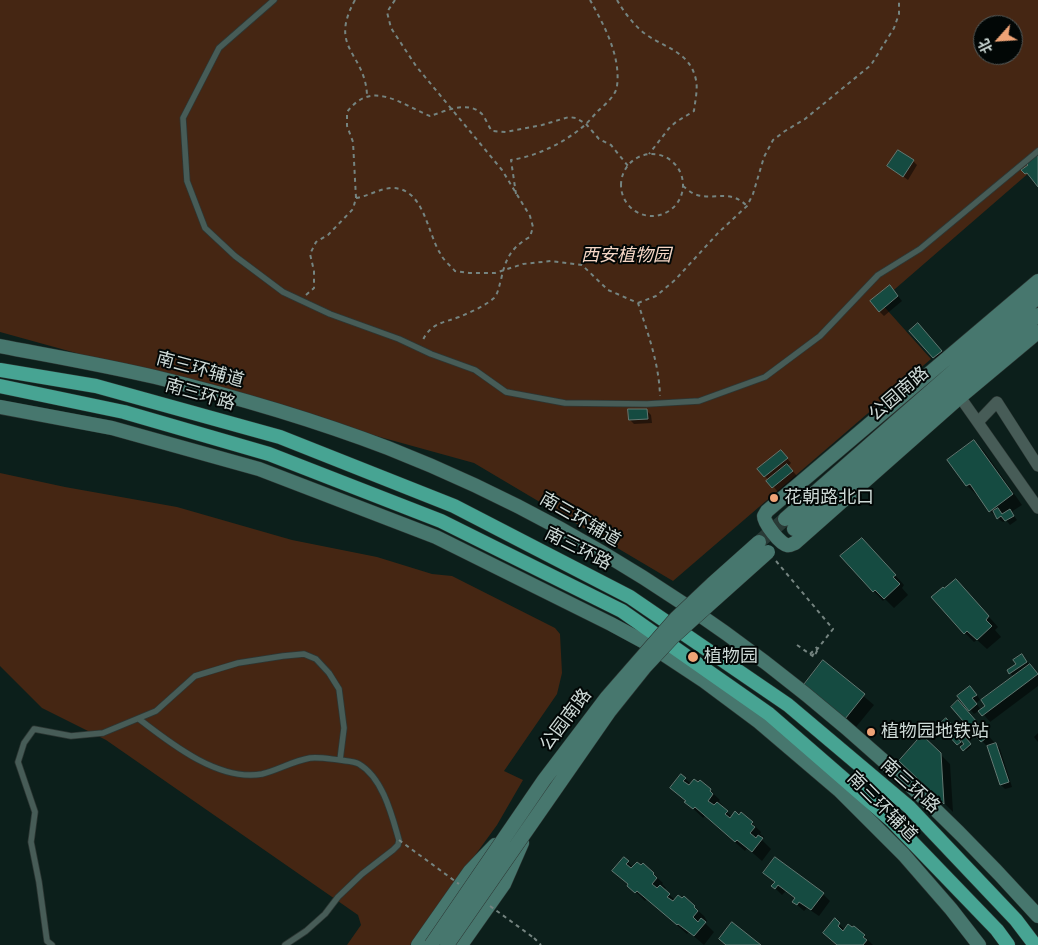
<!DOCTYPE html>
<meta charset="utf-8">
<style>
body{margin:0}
#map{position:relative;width:1038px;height:945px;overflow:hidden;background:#0c1f1b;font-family:Merriweather,"Noto Sans SC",serif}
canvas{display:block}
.north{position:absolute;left:973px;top:15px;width:50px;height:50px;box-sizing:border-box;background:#020706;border:1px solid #545b5a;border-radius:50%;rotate:244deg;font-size:14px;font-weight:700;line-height:20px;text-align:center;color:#cedad7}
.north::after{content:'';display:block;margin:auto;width:18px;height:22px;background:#efa376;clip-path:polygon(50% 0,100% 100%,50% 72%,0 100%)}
</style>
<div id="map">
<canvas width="1038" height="945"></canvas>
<div class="north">北</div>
</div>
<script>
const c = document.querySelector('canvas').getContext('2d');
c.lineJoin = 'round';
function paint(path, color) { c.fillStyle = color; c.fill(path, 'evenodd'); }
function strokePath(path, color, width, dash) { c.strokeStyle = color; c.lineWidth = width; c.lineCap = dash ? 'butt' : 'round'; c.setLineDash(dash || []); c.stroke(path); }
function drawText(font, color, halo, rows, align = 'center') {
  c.font = font + ' Merriweather,"Noto Sans SC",serif'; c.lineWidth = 4; c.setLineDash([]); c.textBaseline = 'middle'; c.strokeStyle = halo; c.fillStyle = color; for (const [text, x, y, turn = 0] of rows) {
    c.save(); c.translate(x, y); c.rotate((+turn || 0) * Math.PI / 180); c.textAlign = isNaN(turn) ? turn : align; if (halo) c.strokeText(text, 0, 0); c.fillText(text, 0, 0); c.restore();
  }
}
const green = new Path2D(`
 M0 0H1038V165L880 302 931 359 673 581 474 463 0 332ZM983 25H1013V55H983Z
 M0 473 65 487 177 507 292 540 377 557 432 574 452 576 555 628 560 634 562 673 557 694 504 771 523 780 497 825 410 945H347L361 925 358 915 106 740 42 708 0 666Z`);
const shadow = new Path2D(`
 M913 161 917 165 908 180 889 166Z
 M894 291 902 301 884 316 879 311Z
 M922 329 946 356 939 362 911 331Z
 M647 411 651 415 652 423 634 424 630 420Z
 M974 442 984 451 1022 505 1011 512 1017 520 1010 525 1006 520 1003 522 1000 520 990 511 978 494 977 495 967 486 949 460Z
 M785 456 791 463 788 466 797 476 778 492 765 476Z
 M871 549 904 585 902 588 908 595 894 608 885 599 883 601 842 556Z
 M965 590 998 627 995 630 1001 637 987 649 977 640 974 642 965 633Z
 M1022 656 1038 674V686L990 722 980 710 974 714 959 696 975 692 980 700 976 703 981 710 1014 677 1010 673Z
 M823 662 874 705 856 727 814 695Z
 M965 709 1000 749 1012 787 1005 789 1001 785 989 748 982 741Z
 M941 725H951L971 747 966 751ZM961 738 967 747 966 748 958 740Z
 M1038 733V742L1034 737Z
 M940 754 950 764 953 812 901 760Z
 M685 779 691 784 698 783 700 781 720 800 719 801 722 805 721 807 732 817 752 823 761 832 760 834 764 837 762 840 771 849 762 861 747 848 745 851 705 816 703 818 672 788Z
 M624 859 634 868 641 867 643 865 663 883 662 884 666 888 664 890 675 900H683L684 898 704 916 707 921 705 923 714 932 704 945 689 932 687 934 647 899 645 901 629 885Z
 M765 873 823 894 830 901 819 916 807 908 804 911 794 902 796 899 786 891 782 895 773 886 775 883Z
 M835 920 845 930 864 936 873 945H837L824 933Z`);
const building = new Path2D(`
 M898 150 914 160 903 177 887 166Z
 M1038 153V187L1027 173 1025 174 1021 170 1028 165 1026 163Z
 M890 285 898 296 879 312 870 301Z
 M918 323 942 351 933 358 909 331Z
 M628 409H647L648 419 629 420Z
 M974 440 1013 494 989 512 970 484 966 486 947 460Z
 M781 450 788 458 764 477 757 469Z
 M787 464 793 471 772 488 766 481Z
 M998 508 1002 514 1010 509 1014 516 1005 521 1001 516 997 519 993 511Z
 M862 538 896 575 893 577 900 584 884 599 875 590 873 592 840 556Z
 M956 579 989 616 986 620 992 626 977 640 967 631 964 634 931 597 943 587 944 588Z
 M1022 654 1027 662 1009 674 1007 670 1016 664 1013 660Z
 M823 660 865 694 845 719 803 686Z
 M1030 664 1038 674 982 716 978 711 985 706 981 700Z
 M970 686 977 695 972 698 977 704 969 711 957 696Z
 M958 700 989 736 981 742 951 707Z
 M946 718 958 732 955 735 961 742 957 745 939 725Z
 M961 732 971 744 963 751 960 747 964 744 957 735Z
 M922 735 941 753 944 804 899 761Z
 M996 743 1009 782 1000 785 987 746Z
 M681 774 686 778 683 781 689 785 694 779 698 782 700 780 711 789 710 791 713 794 708 801 714 805 717 802 728 811 725 814 730 818 735 811 739 815 741 812 753 822 751 824 755 827 750 833 756 838 758 835 763 838 752 852 737 840 735 842 695 807 693 809 684 802 686 801 670 788Z
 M624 857 629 861 626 864 631 868 637 862 641 865 643 863 654 873 653 874 657 878 652 884 657 888 660 885 670 894 667 897 673 901 678 895 682 898 684 896 695 906 694 907 698 911 693 917 698 922 701 918 706 922 694 936 678 924 677 925 637 891 635 893 627 886 628 884 612 871Z
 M775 857 824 893 811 910 799 902 797 905 792 902 795 898 778 885 775 889 771 886 775 882 763 873Z
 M835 918 840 923 838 926 843 931 848 924 852 927 854 926 865 935 863 937 867 940 863 945H837L823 933Z
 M732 922 761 945H726L719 939Z`);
const secondaryTunnel = new Path2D(`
 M759 542 785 519`);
const path = new Path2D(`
 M355 0C328 49 365 52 367 95
 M395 0 387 12 391 28 416 66 502 170 530 216 533 227 530 237C511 247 505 260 501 280 499 286 498 294 494 298 485 306 471 312 459 317 443 323 430 323 422 342
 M617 0C624 12 633 24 644 33 664 48 690 51 696 80 698 89 695 102 694 111L676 122 670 127 649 154
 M621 185a31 31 0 1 1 62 0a31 31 0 1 1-62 0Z
 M683 186C687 189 692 194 697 195 716 200 730 189 747 206
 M516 194 511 160C536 156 560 145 580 129 587 124 593 116 599 110 606 104 616 95 617 86 621 56 604 25 590 0
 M356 198C369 196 380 188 393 188 424 189 427 232 440 253 443 260 450 265 455 271L469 273H495L523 264 551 261 582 265 608 290 638 303C648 334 659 363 660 396
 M306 295 314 288V271L310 254 316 242 328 235 353 209 356 198 353 142 347 126V112C372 79 400 104 430 116 446 111 468 100 482 114 486 119 488 126 492 131L506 132 542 125 569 117 576 118 586 124 599 139 611 145 628 166
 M638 303 656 296 675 280 719 232 747 206 753 194 764 157 773 140 785 131 805 119 871 65 894 28 899 14V0
 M776 561 833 629 812 656
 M797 645 814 657 818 649
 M810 654 817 647
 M534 938 541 945`);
const service = new Path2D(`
 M274 0 219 48 183 118 187 181 205 228 235 256 283 292 330 314 399 339 431 354 475 370 506 392 565 403 647 404 699 401 765 377 820 336 878 275 920 249 1038 151
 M139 719C170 743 219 782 262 774 278 770 293 761 310 758 320 757 330 759 340 760
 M52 945 47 941 39 882 31 842 35 812 18 762 24 743 34 729 71 736 103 733 156 711 195 676 238 663 283 656 304 654 316 659 329 673 339 689 344 728 340 760C346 761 354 761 359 764 383 778 392 816 399 840L398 845 393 850 362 874 338 897 325 914 306 931 285 945`);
const minor = new Path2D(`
 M960 397 1038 508
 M978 422 997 402 1038 466`);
const secondary = new Path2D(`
 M1038 281 767 511 764 516C764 523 780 544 787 545 790 546 792 544 795 543L960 397 1038 332
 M0 346C52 356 104 365 155 377 233 396 312 419 388 448 641 547 857 715 1038 916
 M0 407 112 428 259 469 436 537 611 624 648 644 704 681 759 722 840 791 904 855 951 909 979 945
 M785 519 1038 297
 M794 529 1038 315
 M418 945 470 871 495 845
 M461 945 504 884 522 843`);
const trunk = new Path2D(`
 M0 370 96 386 280 437 454 506 630 597 788 705 909 807 1016 920 1035 945
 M0 386 124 412 269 454 441 521 622 611 769 714 891 820 997 930 1008 945`);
const pathBridge = new Path2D(`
 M399 840 459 884
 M490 906 534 938`);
const secondaryBridge = new Path2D(`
 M431 945 544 780 607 697 676 618 712 584 759 542
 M447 945 609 712 645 667 673 637 768 552`);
const markers = [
 [774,498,5,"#efa376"],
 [693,657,6,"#efa376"],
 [871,732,5,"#efa376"]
];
const parkNames = [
 ["西安植物园",626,256]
];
const streetNames = [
 ["南三环辅道",200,370,15],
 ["公园南路",899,394,-41],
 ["南三环路",200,395,16],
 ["南三环辅道",580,520,30],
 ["南三环路",578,549,27],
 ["公园南路",566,720,-53],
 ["南三环路",910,786,42],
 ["南三环辅道",882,807,45]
];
const poiNames = [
 ["花朝路北口",784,498],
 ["植物园",704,657],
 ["植物园地铁站",881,732]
];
paint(green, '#452613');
paint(shadow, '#0007');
paint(building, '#154b41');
strokePath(building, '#627872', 1);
strokePath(secondaryTunnel, '#293b37', 14, [14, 7]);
strokePath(service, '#2d3734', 7);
strokePath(minor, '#2d3734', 12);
strokePath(secondary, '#2d3734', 15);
strokePath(trunk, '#2d3734', 15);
strokePath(path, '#758480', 2, [4, 4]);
strokePath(service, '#475c57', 5.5);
strokePath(minor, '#475c57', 11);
strokePath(secondary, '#47776e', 14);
strokePath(trunk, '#47a493', 14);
strokePath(secondaryBridge, '#2d3734', 15, []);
strokePath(pathBridge, '#758480', 2, [4, 4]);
strokePath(secondaryBridge, '#47776e', 14);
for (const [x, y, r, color] of markers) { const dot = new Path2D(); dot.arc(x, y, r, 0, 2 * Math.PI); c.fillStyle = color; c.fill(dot); strokePath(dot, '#020706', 2); }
drawText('italic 18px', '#f5d6c5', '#020706', parkNames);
drawText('18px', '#cedad7', '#020706', streetNames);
drawText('18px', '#cedad7', '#020706', poiNames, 'left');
</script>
